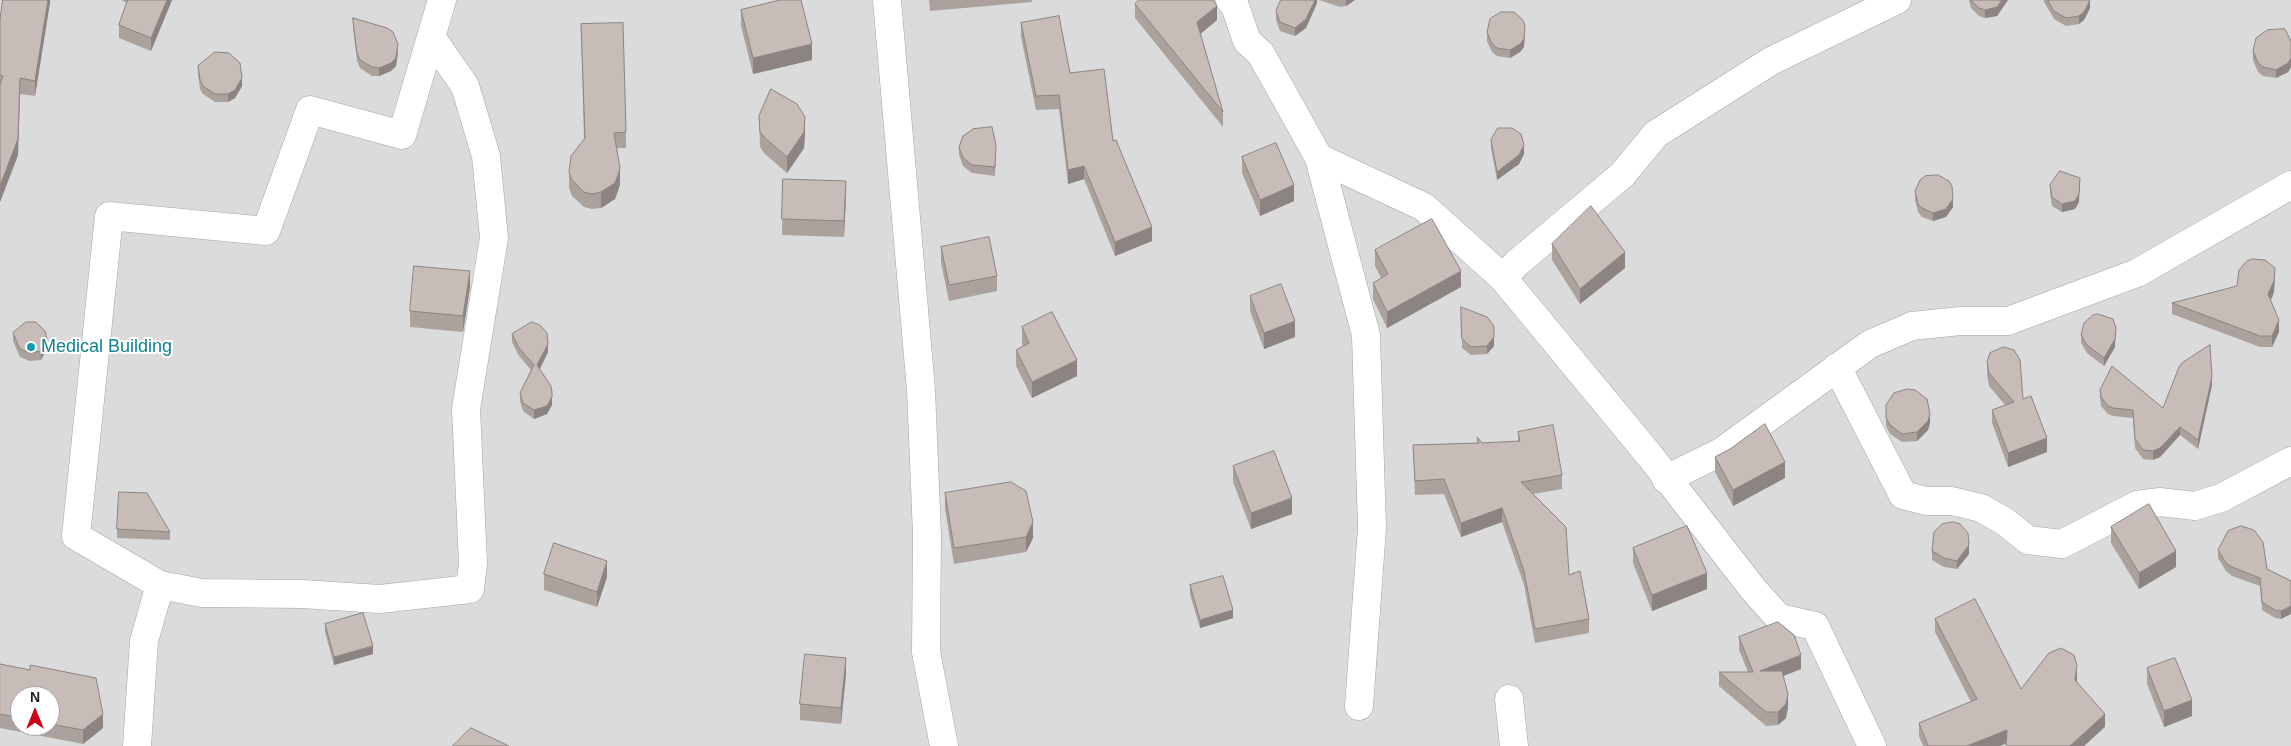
<!DOCTYPE html>
<style>
body{margin:0}
#map{position:relative;width:2291px;height:746px;overflow:hidden;background:#efeae3;font-family:Arial,sans-serif}
canvas{display:block}
.north{position:absolute;left:10px;top:686px;width:50px;height:50px;box-sizing:border-box;background:#fff;border:1px solid #a5a5a5;border-radius:50%;rotate:0deg;font-size:14px;font-weight:700;line-height:20px;text-align:center;color:#1e1e1e}
.north::after{content:'';display:block;margin:auto;width:18px;height:22px;background:#cc0017;clip-path:polygon(50% 0,100% 100%,50% 72%,0 100%)}
</style>
<div id="map">
<canvas width="2291" height="746"></canvas>
<div class="north">N</div>
</div>
<script>
const c = document.querySelector('canvas').getContext('2d');
c.lineJoin = 'round';
function paint(path, color) { c.fillStyle = color; c.fill(path, 'evenodd'); }
function strokePath(path, color, width, dash) { c.strokeStyle = color; c.lineWidth = width; c.lineCap = dash ? 'butt' : 'round'; c.setLineDash(dash || []); c.stroke(path); }
function drawText(font, color, halo, rows, align = 'center') {
  c.font = font + ' Arial,sans-serif'; c.lineWidth = 4; c.setLineDash([]); c.textBaseline = 'middle'; c.strokeStyle = halo; c.fillStyle = color; for (const [text, x, y, turn = 0] of rows) {
    c.save(); c.translate(x, y); c.rotate((+turn || 0) * Math.PI / 180); c.textAlign = isNaN(turn) ? turn : align; if (halo) c.strokeText(text, 0, 0); c.fillText(text, 0, 0); c.restore();
  }
}
const residential = new Path2D(`
 M0 0H2291V746H0ZM20 696H50V726H20Z`);
const street = new Path2D(`
 M887 0 921 390 927 535 926 652 944 746
 M1230 0 1235 6 1247 41 1261 54 1319 158 1424 207 1503 278 1650 456 1753 589 1779 618 1815 626 1872 746
 M1319 158 1366 335 1372 528 1359 706
 M1503 278 1517 263 1622 175 1656 134 1771 61 1897 0
 M1837 367 1903 495 1926 501H1952L1981 508 2004 521 2028 540 2062 544 2137 505 2160 502 2195 506 2221 498 2291 461
 M1666 479 1721 452 1870 344 1912 326 1960 321H2008L2137 273 2291 185
 M160 585 202 593 302 594 380 599 470 589 473 563 466 409 494 238 486 156 465 86 431 37
 M1509 699 1514 746
 M137 746 144 641 160 585 76 536 109 216 266 231 310 110 402 135 442 0`);
const wall = new Path2D(`
 M50 0 35 96 20 94 18 155 0 202V20Z
 M121 0H172L151 51 119 38V25L127 3Z
 M929 0H1032V2L930 11Z
 M1317 0V3L1306 28 1295 36 1280 31 1276 20V11Z
 M1319 0H1355L1346 6 1340 7Z
 M1969 0H2008L1997 16 1985 18 1979 16 1971 8Z
 M2044 0H2090V8L2084 20 2079 24 2066 26 2054 19 2044 2Z
 M1135 4 1217 20 1200 34 1223 112V127L1135 18Z
 M741 10 812 60 753 74 741 26Z
 M353 18 398 52 396 66 391 71 379 76H372L360 68 357 61 353 27Z
 M1021 23 1070 73 1113 141 1152 241 1115 256 1084 179 1068 184 1059 109 1036 110 1021 37Z
 M581 24 626 132V148H617L620 184 618 191 615 199 601 208 592 209 584 207 572 196 569 188V172L584 139Z
 M1487 32 1525 34 1524 47 1520 52 1510 58 1497 56 1492 52 1487 41Z
 M2291 41V67L2288 72 2276 78 2263 76 2258 72 2253 60V51Z
 M198 66 242 86 235 98 228 102H215L203 94 200 89 198 74Z
 M759 116 805 133 804 148 787 173 765 154 760 147Z
 M1491 140 1524 154 1519 164 1497 180 1491 148Z
 M959 147 996 153 995 176 972 173 963 166 959 155Z
 M1242 157 1294 201 1260 216 1242 173Z
 M783 179 846 196 844 237 782 235Z
 M2050 185 2079 202 2075 209 2062 212 2052 206 2050 193Z
 M1915 191 1953 207 1946 217 1933 221 1922 217 1918 212 1915 200Z
 M1552 244 1625 268 1580 304 1552 260Z
 M941 247 997 276V291L949 301 941 263Z
 M1375 250 1461 287 1387 328 1373 299V283L1381 278 1375 266Z
 M2275 280 2274 292 2271 300 2279 332 2272 347H2260L2172 314V303Z
 M470 287 463 332 410 327V311Z
 M1250 296 1295 337 1264 349 1250 311Z
 M1461 307 1494 346 1487 354 1471 355 1462 348Z
 M1022 327 1077 376 1032 398 1016 366V350L1023 346 1022 343Z
 M13 333 47 348 41 360 30 361 20 357 13 341Z
 M512 334 548 352 540 369 552 405 547 414 534 419 523 411 520 401V393L531 370 519 356 512 342Z
 M2081 335 2115 347 2104 366 2087 353 2081 343Z
 M1987 362 2023 399 2047 452 2008 467 1992 423V410L2005 405 1989 386 1987 375Z
 M2212 385 2198 449 2180 435 2160 457 2153 460 2143 459 2135 448 2133 418 2113 416 2108 414 2101 406 2100 398V390L2163 408Z
 M1886 405 1930 423 1928 430 1917 441 1902 442 1890 434 1886 426Z
 M1518 432 1562 475V489L1533 494 1589 619V633L1535 643 1524 585 1502 522 1461 537 1444 494 1415 495 1413 445 1477 443V437L1482 443 1518 441Z
 M1715 457 1785 478 1733 506 1715 472Z
 M1233 466 1292 514 1251 529 1233 482Z
 M945 493 1033 538 1026 552 954 564 945 509Z
 M2111 527 2176 567 2139 589 2111 543Z
 M117 529 170 532V540L117 538Z
 M1633 548 1707 589 1652 611 1633 563Z
 M2218 550 2267 569 2291 581 2281 619 2275 618 2262 610 2260 586 2232 576 2226 571 2218 558Z
 M1932 551 1969 554 1957 569 1944 567 1932 560Z
 M544 574 607 577 597 607 544 590Z
 M1190 585 1233 618 1200 628 1190 594Z
 M1935 619 2021 689 2077 678V682L2105 727 2006 743 2000 746H1923L1919 736V723L1971 702 1935 632Z
 M325 624 373 654 334 665 325 632Z
 M1739 637 1801 669 1783 676 1788 707 1786 718 1778 725 1766 726 1719 686V672H1748L1739 650Z
 M0 664 103 728 83 744 0 728ZM20 696H50V726H20Z
 M2147 668 2192 716 2164 727 2147 684Z
 M846 674 841 724 800 720V704Z`);
const shadedWall = new Path2D(`
 M48 0H50V3L35 96V81Z
 M167 0H172L151 51V38Z
 M1315 0H1317V3L1306 28 1295 36V28Z
 M1346 0H1355L1346 6Z
 M2002 0H2008L1997 16 1985 18V10Z
 M2090 0V8L2084 20 2079 24V16Z
 M1217 6V20L1197 37V22Z
 M1525 26 1524 47 1520 52 1510 58V50Z
 M398 44V52L396 66 391 71 379 76V68Z
 M812 44V60L753 74V58Z
 M2291 58V67L2288 72 2276 78V70Z
 M20 78 18 155 0 202V186Z
 M242 78V86L235 98 228 102V94Z
 M805 117V133L804 148 787 173V157Z
 M1524 145V154L1519 164 1497 180V172Z
 M1084 166V179L1068 184V170Z
 M620 168V184L618 191 615 199 601 208V192Z
 M2080 178 2079 202 2075 209 2062 212V204Z
 M846 181V196L844 237V221Z
 M1294 185V201L1260 216V200Z
 M1953 199V207L1946 217 1933 221V213Z
 M1152 227V241L1115 256V242Z
 M1625 252V268L1580 304V289Z
 M2275 268 2274 292 2268 306V294Z
 M470 271V287L463 332V316Z
 M1461 271V287L1387 328V312Z
 M2279 320V332L2272 347V336Z
 M1295 321V337L1264 349V333Z
 M1494 326V346L1487 354V346Z
 M2116 328 2115 347 2104 366V358Z
 M47 339V348L41 360V351Z
 M548 344V352L537 374V365Z
 M1077 360V376L1032 398V382Z
 M2212 377V385L2198 449V440Z
 M552 397V405L547 414 534 419V410Z
 M1930 414V423L1928 430 1917 441V432Z
 M2180 427V435L2160 457 2153 460V451Z
 M2047 438V452L2008 467V453Z
 M1785 462V478L1733 506V490Z
 M1292 498V514L1251 529V513Z
 M1502 508V522L1461 537V523Z
 M1033 522V538L1026 552V537Z
 M1969 545V554L1957 569V561Z
 M2176 551V567L2139 589V573Z
 M607 561V577L597 607V592Z
 M1707 573V589L1652 611V595Z
 M2291 606V614L2281 619V611Z
 M1233 610V618L1200 628V620Z
 M373 646V654L334 665V657Z
 M1801 655V669L1760 685V671Z
 M846 658V674L841 724V708Z
 M2077 665V678L2075 693V680Z
 M1788 694V707L1786 718 1778 725V712Z
 M2192 700V716L2164 727V711Z
 M103 714V728L83 744V730Z
 M2105 714V727L2084 746H2070Z
 M2007 730V743L2000 746H1967Z`);
const building = new Path2D(`
 M3 0H48L35 81 20 78 18 139 0 186V85L3 76 0 75V20Z
 M128 0H167L151 38 119 25Z
 M780 0H801L812 44 753 58 741 10Z
 M1139 0H1213L1217 6 1197 22 1223 112 1135 4Z
 M1281 0H1315L1306 19 1295 28 1280 22 1276 11Z
 M1971 0H2002L1997 7 1985 10 1979 8Z
 M2048 0H2090L2084 12 2079 16 2066 18 2054 11Z
 M1501 12H1514L1523 20 1525 26 1524 39 1520 44 1510 50 1497 48 1492 44 1487 32 1490 19Z
 M1059 16 1070 73 1104 69 1113 141 1116 140 1152 227 1115 242 1084 166 1068 170 1059 95 1036 96 1021 23Z
 M353 18 387 28 393 32 398 44 396 58 391 63 379 68 372 67 360 60 357 53Z
 M623 23 626 132 614 133 620 168 618 175 615 183 601 192 592 194 584 192 572 180 569 172 571 156 585 138 581 24Z
 M2285 29 2291 41V58L2288 63 2276 70 2263 67 2258 63 2253 51 2256 38 2267 30Z
 M215 52 229 53 240 63 242 78 235 90 228 94H215L203 86 200 80 198 66Z
 M771 89 797 104 805 117 804 132 787 157 765 138 760 132 759 116Z
 M992 127 996 145 995 167 972 165 963 158 959 147 963 136 973 129Z
 M1498 128H1512L1521 134 1524 145 1519 155 1497 172 1491 140Z
 M1276 143 1294 185 1260 200 1242 157Z
 M2060 171 2080 178 2079 194 2075 201 2062 204 2052 197 2050 185Z
 M1938 175 1949 181 1952 186 1953 199 1946 209 1933 213 1922 208 1918 204 1915 191 1920 180 1925 176Z
 M783 179 846 181 844 221 782 219Z
 M1591 206 1625 252 1580 289 1552 244Z
 M1432 219 1461 271 1387 312 1373 283 1388 274 1375 250Z
 M989 237 997 276 949 285 941 247Z
 M2253 259 2265 260 2275 268 2274 281 2268 294 2279 320 2272 336H2260L2172 303 2237 286 2239 270 2247 261Z
 M414 266 470 271 463 316 410 311Z
 M1281 284 1295 321 1264 333 1250 296Z
 M1461 307 1487 317 1494 326V337L1487 346 1471 347 1462 339Z
 M1052 312 1077 360 1032 382 1016 350 1029 343 1022 327Z
 M2098 314 2113 319 2116 328 2115 339 2104 358 2087 345 2081 335 2084 323 2093 315Z
 M26 322H36L45 331 47 339 41 351 30 353 20 349 13 333Z
 M532 322 540 325 547 333 548 344 537 365 551 386 552 392V397L547 406 534 410 523 403 520 393 534 365 519 348 512 334Z
 M2210 345 2212 377 2198 440 2180 427 2160 448 2153 451 2143 450 2135 439 2133 410 2113 408 2108 406 2101 397 2100 390 2112 366 2163 408 2179 367 2182 363Z
 M2004 347 2014 350 2020 360 2023 399 2031 396 2047 438 2008 453 1992 410 2014 402 1989 373 1987 362 1990 353Z
 M1908 389 1915 390 1927 399 1930 414 1928 421 1917 432 1902 434 1890 425 1886 418V405L1894 393Z
 M1765 424 1785 462 1733 490 1715 457 1730 449Z
 M1553 425 1562 475 1521 482 1566 527 1569 575 1580 571 1589 619 1535 629 1524 571 1502 508 1461 523 1444 479 1415 481 1413 445 1479 443 1477 437 1482 443 1520 441 1518 432Z
 M1274 451 1292 498 1251 513 1233 466Z
 M1011 482 1026 491 1033 522 1026 537 954 548 945 493Z
 M119 492 147 493 170 532 117 529Z
 M2149 504 2176 551 2139 573 2111 527Z
 M1954 522 1960 524 1968 533 1969 545 1957 561 1944 558 1932 551 1934 532 1942 524Z
 M1687 526 1707 573 1652 595 1633 548Z
 M2241 526 2254 530 2263 542 2267 569 2291 581V606L2281 611 2275 610 2262 602 2260 578 2232 567 2226 563 2218 550 2228 531Z
 M554 543 607 561 597 592 544 574Z
 M1223 576 1233 610 1200 620 1190 585Z
 M1975 599 2021 689 2049 653 2061 648 2074 655 2077 665 2075 680 2105 714 2070 746H2006L2007 730 1967 746H1928L1919 723 1977 699 1935 619Z
 M363 613 373 646 334 657 325 624Z
 M1778 622 1794 635 1801 655 1760 671H1782L1788 694 1786 704 1778 712H1766L1719 672H1753L1739 637Z
 M805 654 846 658 841 708 800 704Z
 M2175 658 2192 700 2164 711 2147 668Z
 M0 664 30 670V665L96 678 103 714 83 730 50 724V696H20V718L0 714Z
 M471 728 509 746H453Z`);
const markers = [
 [31,347,5,"#0f9aa8"]
];
const cultureNames = [
 ["Medical Building",41,347]
];
paint(residential, '#dcdbdb');
strokePath(street, '#a5a5a5', 29);
strokePath(street, '#fff', 28);
paint(wall, '#aba29d');
paint(shadedWall, '#8b8480');
paint(building, '#c7bcb7');
strokePath(building, '#8b8480', 1);
for (const [x, y, r, color] of markers) { const dot = new Path2D(); dot.arc(x, y, r, 0, 2 * Math.PI); c.fillStyle = color; c.fill(dot); strokePath(dot, '#fff', 2); }
drawText('18px', '#0d838f', '#fff', cultureNames, 'left');
</script>
